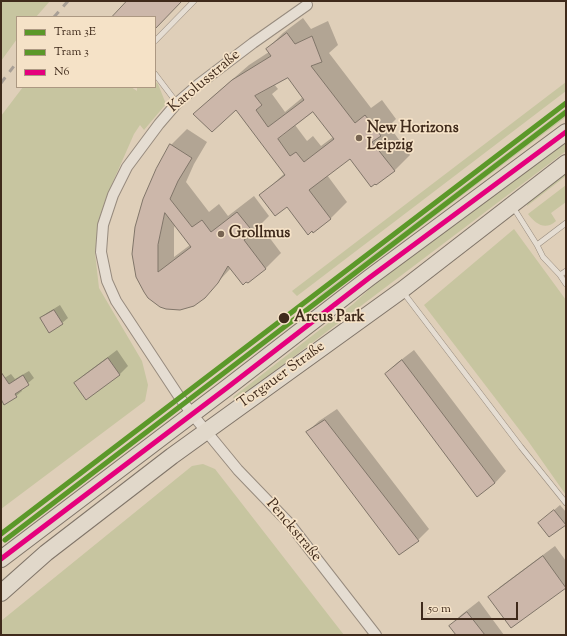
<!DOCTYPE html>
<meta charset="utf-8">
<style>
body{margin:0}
#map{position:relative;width:567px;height:636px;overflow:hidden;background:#dfcfb9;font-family:"Sorts Mill Goudy",serif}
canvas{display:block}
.frame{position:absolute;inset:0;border:2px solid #3f2a1b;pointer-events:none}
.legend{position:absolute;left:16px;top:16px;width:140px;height:72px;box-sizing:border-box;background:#f5e2c7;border:1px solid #ac9882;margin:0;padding:5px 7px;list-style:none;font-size:12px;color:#3f2a1b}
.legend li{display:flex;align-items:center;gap:8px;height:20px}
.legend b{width:20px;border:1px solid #ac9882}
.scale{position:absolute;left:421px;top:602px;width:97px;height:18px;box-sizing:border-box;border:2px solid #3f2a1b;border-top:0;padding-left:5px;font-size:12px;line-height:14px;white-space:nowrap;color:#3f2a1b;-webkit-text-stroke:3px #f5e2c7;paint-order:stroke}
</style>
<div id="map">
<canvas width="567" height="636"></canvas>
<div class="frame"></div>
<ul class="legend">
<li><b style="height:5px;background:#5b9829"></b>Tram 3E</li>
<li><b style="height:5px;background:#5b9829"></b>Tram 3</li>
<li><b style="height:5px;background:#e5007d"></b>N6</li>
</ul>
<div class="scale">50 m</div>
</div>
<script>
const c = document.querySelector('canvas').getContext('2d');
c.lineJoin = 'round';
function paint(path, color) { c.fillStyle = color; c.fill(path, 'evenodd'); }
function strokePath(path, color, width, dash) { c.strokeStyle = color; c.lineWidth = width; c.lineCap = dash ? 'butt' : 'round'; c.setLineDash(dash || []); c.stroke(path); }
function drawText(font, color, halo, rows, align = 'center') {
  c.font = font + ' "Sorts Mill Goudy",serif'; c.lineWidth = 3.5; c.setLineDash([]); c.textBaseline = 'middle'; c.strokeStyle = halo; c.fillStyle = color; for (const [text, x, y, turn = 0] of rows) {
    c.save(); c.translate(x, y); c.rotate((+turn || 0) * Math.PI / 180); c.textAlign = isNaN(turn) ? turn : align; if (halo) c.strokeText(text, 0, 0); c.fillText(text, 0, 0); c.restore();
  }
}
const green = new Path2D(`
 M1 1H50L36 17H17V39L1 61Z
 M155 81 158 84 166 104 144 130 140 125 134 134 112 184 101 215 95 253 99 288 142 361 148 385 145 401 1 509V116L23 87H131L137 91V87H155Z
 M566 82V91L297 296 292 291Z
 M566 108V117L320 303 316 298Z
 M566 136V151L235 401 233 397 353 304 387 273Z
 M566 169V176L527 206 529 197Z
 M566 185V202L551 213 556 221C545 231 536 224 528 214Z
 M514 229 566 300V495L528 441 424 305Z
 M203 464 215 469 344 635H1V621L192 466Z`);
const shadow = new Path2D(`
 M303 18 311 29 328 21 338 45 329 53 371 108 382 100 396 119 389 126 410 155 394 171 350 158 327 175 347 202 331 218 314 232 287 205 261 195 285 173 236 108 195 114 211 98 249 65 269 52 267 49 283 33ZM288 77 303 97 285 112 272 94 278 89 274 84ZM313 110 333 137 321 146 313 136 307 141 295 125Z
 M187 129 207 142 194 164 186 182 209 212 219 204 228 216 254 196 269 216 260 225 281 253 265 269 231 268 204 297 149 298 156 169 171 145ZM175 225 190 245 174 257V228Z
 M60 305 68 318 62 323 41 318 47 313Z
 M117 350 128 366 120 374 87 398 75 383 84 375Z
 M414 350 506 471 495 483 477 495 386 374 397 363Z
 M29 371 34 378 21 389 22 391 16 396 1 397V380L11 374 15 379Z
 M337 409 429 529 418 540 307 432 319 421Z
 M560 505 566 512V523L549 536 539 523Z
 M555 546 566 561V586L512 627 489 597 501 586Z
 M479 601 504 635H457L450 626 461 615Z`);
const building = new Path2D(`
 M127 1H182L155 29V17H112Z
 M287 33 295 44 312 36 322 62 311 66 355 123 365 115 381 136 372 142 395 171 376 185 375 184 371 187 350 159 309 190 331 219 313 233 312 231 308 235 287 207 275 216 259 195 285 175 236 110 212 132 193 114 232 80 271 56 266 49ZM288 78 304 100 268 127 256 110 262 105 255 96ZM313 112 334 139 304 162 296 152 290 156 278 139Z
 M170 144 192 158 178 181 170 199 192 227 202 220 211 232 237 212 254 233 244 240 266 269 248 283 246 282 243 285 228 266 218 283 205 298 194 306 180 310 166 309 160 307 148 298 144 292 136 277 132 254 135 227 143 199 156 169ZM165 213 191 247 158 272V245Z
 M54 310 63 324 49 333 40 318Z
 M108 358 120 375 86 400 74 383Z
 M402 360 495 483 477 497 385 374Z
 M1 372 9 384 23 375 29 385 15 394 17 397 4 405 1 399Z
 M325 420 419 541 399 555 306 432Z
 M554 510 566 525 549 537 538 523Z
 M543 556 566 588 511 628 488 597Z
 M467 612 485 635H456L449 626Z`);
const service = new Path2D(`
 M155 41 194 1
 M155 74 177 103
 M513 207 537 245 566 223
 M537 245 543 257 560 275 566 271
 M560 275 566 284
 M403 292 521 447 566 503`);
const minor = new Path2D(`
 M307 5 253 43 199 84 177 103 159 124 127 167 113 195 103 225 101 252 107 281 116 301 180 398 192 414 238 470 289 523 376 635`);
const primary = new Path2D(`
 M1 559 228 387 369 278 566 132
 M1 593 46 553 172 456 402 290 566 163`);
const rail = new Path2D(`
 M54 17 68 1
 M1 83 17 62`);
const bus1 = new Path2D(`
 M1 559 228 387 369 278 566 132`);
const tram1 = new Path2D(`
 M1 534 566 103`);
const tram2 = new Path2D(`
 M5 540 566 112`);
const markers = [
 [359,138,4,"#776452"],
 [221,234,4,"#776452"],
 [284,318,6,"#3f2a1b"]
];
const streetNames = [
 ["Karolusstraße",205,82,-40],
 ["Torgauer Straße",282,376,-36],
 ["Penckstraße",293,531,50]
];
const poiNames = [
 ["New Horizons",367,129],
 ["Leipzig",367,146],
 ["Grollmus",229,234]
];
const stopNames = [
 ["Arcus Park",294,318]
];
paint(green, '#c7c5a0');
paint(shadow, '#0003');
paint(building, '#ccb7aa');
strokePath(building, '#807569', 1);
strokePath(service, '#978b7e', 6);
strokePath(minor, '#978b7e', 12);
strokePath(primary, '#807569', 18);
strokePath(service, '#e5ddd2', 5);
strokePath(minor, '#e5ddd2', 10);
strokePath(primary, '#e1d8ca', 16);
strokePath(rail, '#a89f96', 3, [7, 7]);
strokePath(bus1, '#e5007d', 5);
strokePath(tram1, '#5b9829', 5);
strokePath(tram2, '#5b9829', 5);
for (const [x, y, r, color] of markers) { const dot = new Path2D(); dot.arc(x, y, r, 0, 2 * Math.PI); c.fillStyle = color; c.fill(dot); strokePath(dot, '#f5e2c7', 1.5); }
drawText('15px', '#3f2a1b', '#f5e2c7', streetNames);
drawText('bold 15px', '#3f2a1b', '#f5e2c7', poiNames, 'left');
drawText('bold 15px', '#3f2a1b', '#f5e2c7', stopNames, 'left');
</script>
